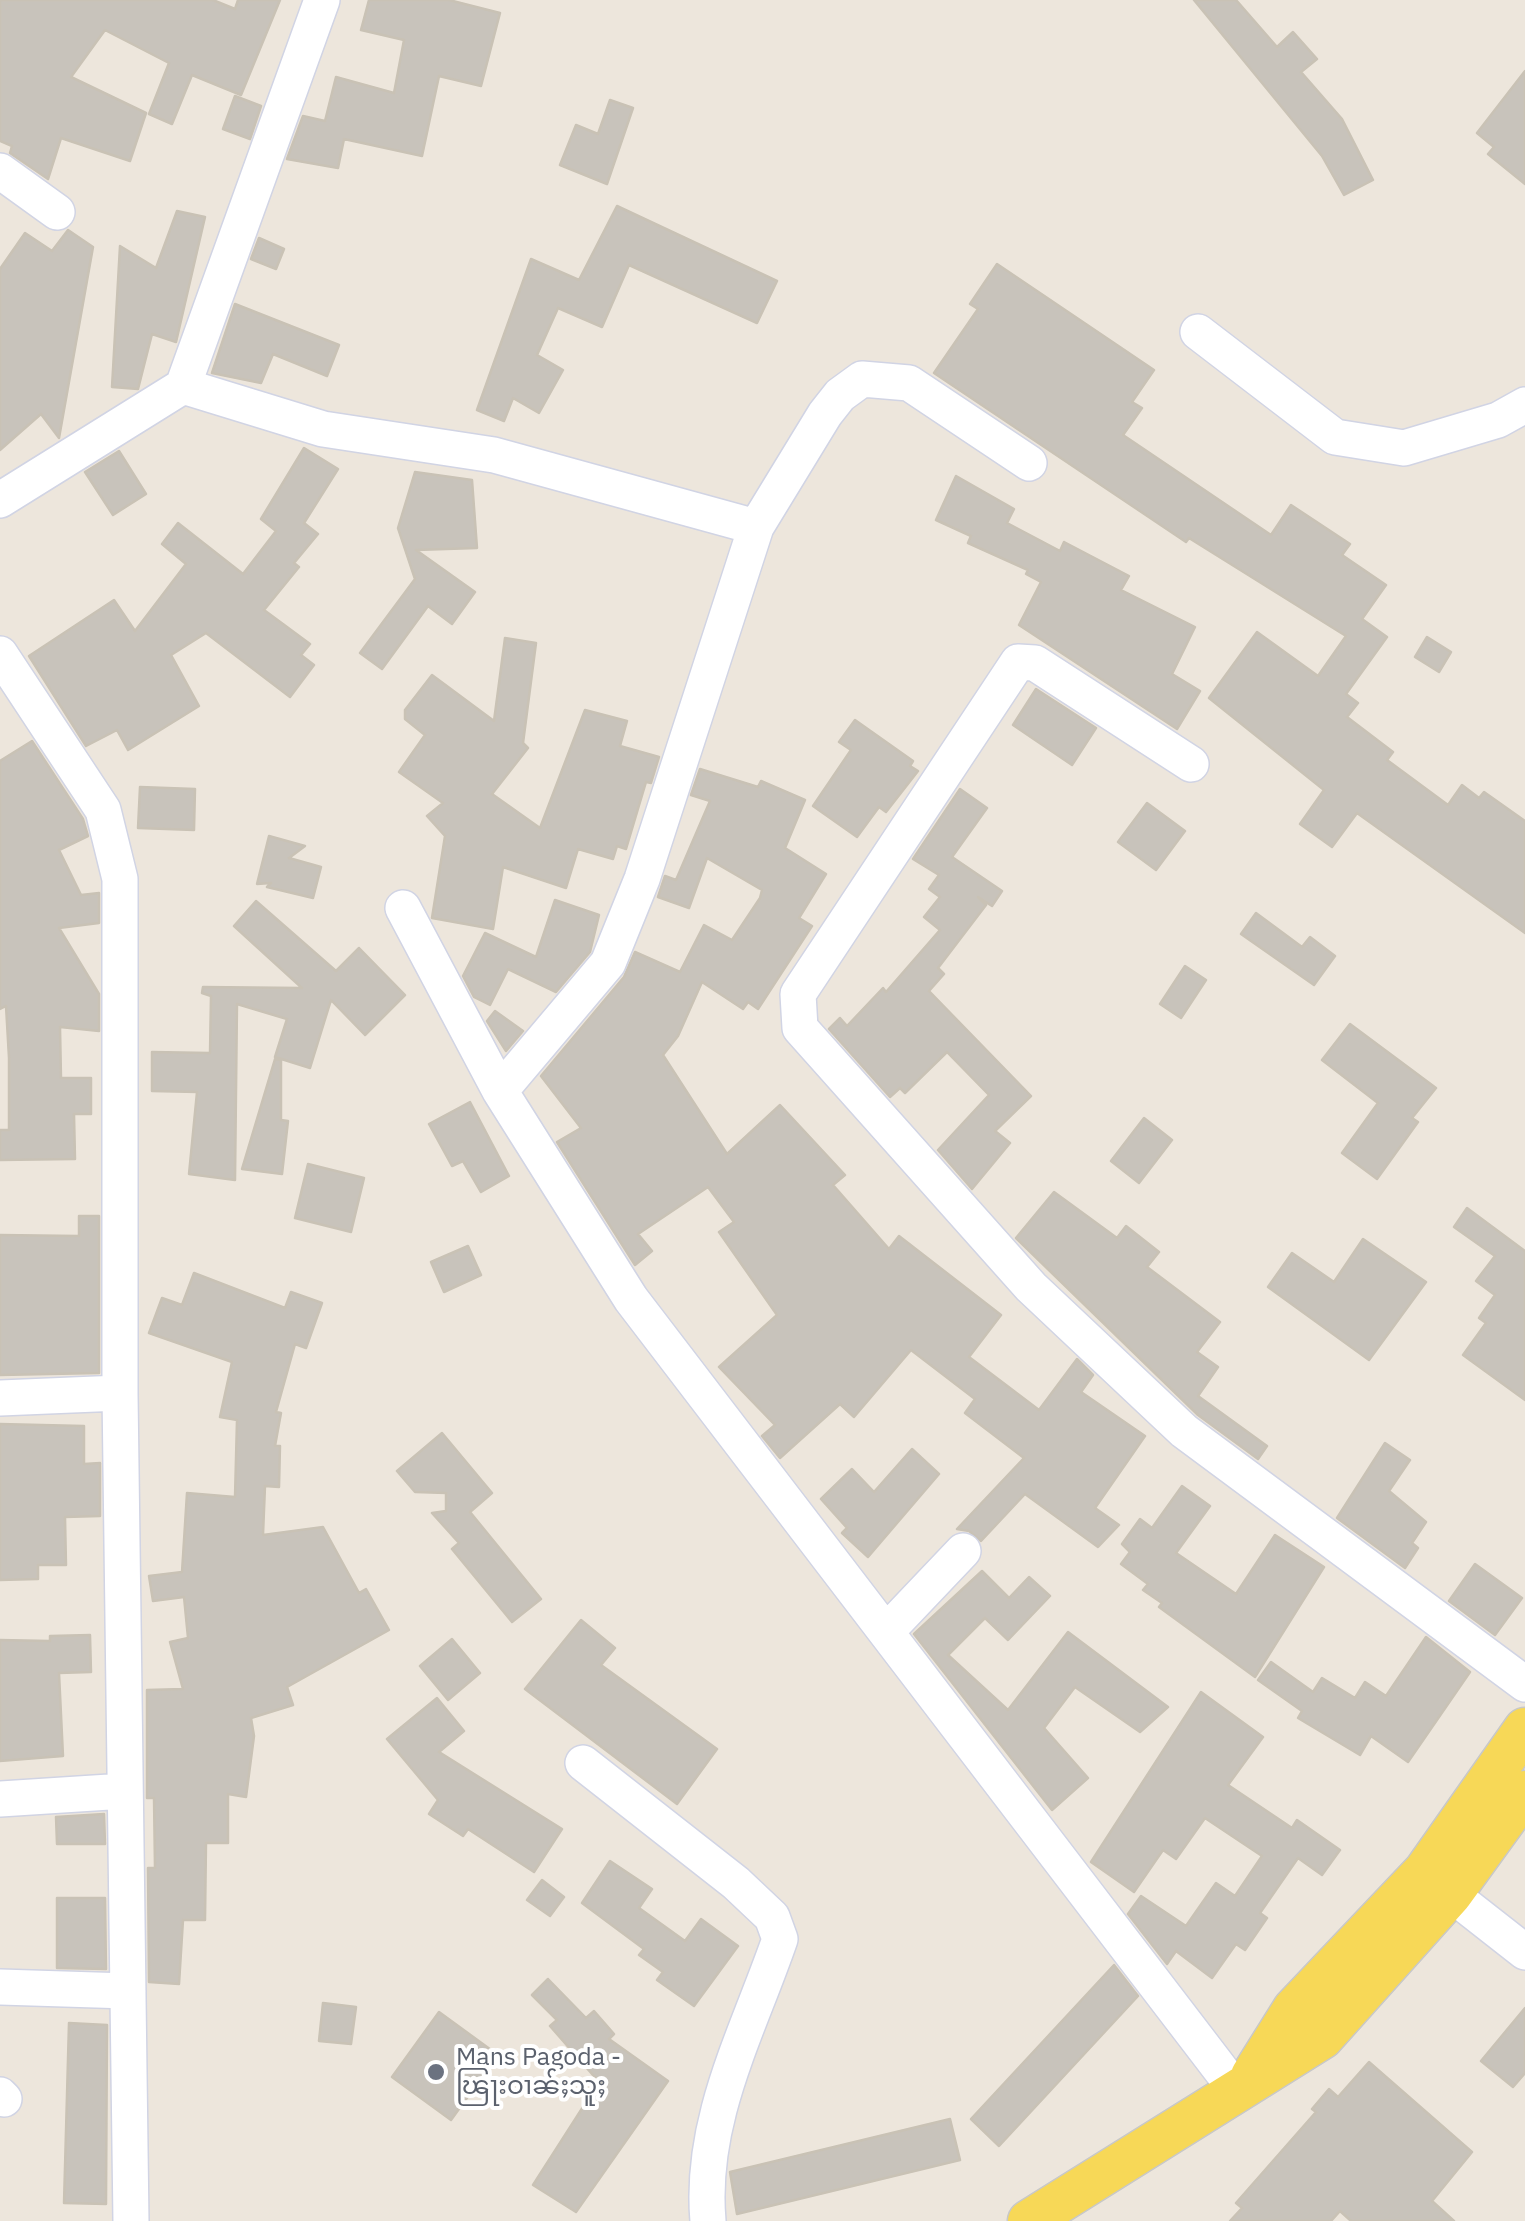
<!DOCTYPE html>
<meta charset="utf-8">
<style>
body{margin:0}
canvas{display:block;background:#ede6dc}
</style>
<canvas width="1525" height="2221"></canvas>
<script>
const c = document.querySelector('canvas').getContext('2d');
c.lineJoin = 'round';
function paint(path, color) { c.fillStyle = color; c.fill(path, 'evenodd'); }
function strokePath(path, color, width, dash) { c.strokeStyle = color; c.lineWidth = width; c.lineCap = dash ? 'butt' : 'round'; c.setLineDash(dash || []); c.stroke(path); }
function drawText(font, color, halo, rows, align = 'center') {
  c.font = font + ' "IBM Plex Sans","Noto Sans Myanmar",sans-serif'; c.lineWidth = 8; c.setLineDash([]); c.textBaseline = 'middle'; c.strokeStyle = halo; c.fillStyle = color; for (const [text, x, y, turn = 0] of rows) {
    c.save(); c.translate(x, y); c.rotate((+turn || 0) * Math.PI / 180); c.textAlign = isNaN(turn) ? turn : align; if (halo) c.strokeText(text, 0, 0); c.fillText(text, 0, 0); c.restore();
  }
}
const building = new Path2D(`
 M0 0H213L235 9 238 0H280L241 95 192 75 172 124 149 114 169 63 105 30 71 77 146 113 130 161 61 138 48 179 10 153 12 146 0 141Z
 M369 0H449L500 13 481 86 439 76 422 156 344 139 338 168 287 159 303 116 325 121 336 77 394 93 404 40 361 30Z
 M1194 0H1236L1277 47 1293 32 1317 59 1301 72 1342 119 1373 180 1344 195 1322 156Z
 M1525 71V184L1488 154 1494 147 1477 133Z
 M235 96 261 106 250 139 223 129Z
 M610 100 633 108 607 184 560 165 576 125 598 134Z
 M617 206 777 281 757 323 629 265 602 327 558 308 537 355 563 370 539 413 513 398 504 421 477 410 531 259 579 280Z
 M177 211 205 217 176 342 152 334 138 389 112 387 120 246 156 268Z
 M68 230 93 247 59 438 41 414 0 450V269L25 233 52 251Z
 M259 238 284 249 276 269 251 259Z
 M997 264 1154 370 1132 402 1142 408 1123 435 1271 535 1291 505 1350 544 1342 555 1386 585 1362 619 1387 637 1346 694 1358 703 1347 717 1393 752 1387 760 1448 805 1462 785 1479 798 1484 792 1525 821V933L1357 813 1332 847 1300 824 1324 790 1209 698 1257 632 1318 676 1346 636 1189 538 1186 542 934 373 978 309 970 304Z
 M235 304 339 345 327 376 273 354 261 383 212 373Z
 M304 448 338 469 304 523 318 534 294 563 299 567 264 610 310 644 301 655 314 665 290 697 206 633 171 655 199 706 128 750 117 730 86 746 29 656 114 600 135 631 186 564 162 544 178 523 243 574 276 531 261 519Z
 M119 451 146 494 113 515 85 472Z
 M415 472 472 480 477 548 416 550 475 592 452 624 428 606 382 669 360 653 415 579 398 528Z
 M956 476 1014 509 1007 523 1060 551 1064 542 1129 576 1121 590 1195 627 1172 674 1200 691 1177 729 1019 625 1041 582 1026 574 1028 570 968 543 971 536 936 520Z
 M1427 637 1451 652 1439 672 1415 657Z
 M505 638 536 643 523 743 528 748 492 794 540 828 585 710 627 721 620 746 659 757 651 783 646 782 626 849 617 846 613 859 578 849 566 888 503 867 493 929 432 918 445 836 427 816 443 803 399 772 425 735 405 719V710L432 675 494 721Z
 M1036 689 1096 728 1072 765 1013 725Z
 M855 720 913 761 910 766 918 771 886 812 879 807 857 837 813 806 851 750 839 742Z
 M32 741 83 819 88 836 59 850 81 895 99 893V923L59 928 99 994V1031L60 1027 61 1078H91V1114H74L75 1159 0 1160V1130H9V1058L6 1006 0 1009V761Z
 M700 769 758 787 761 781 805 800 785 848 826 874 799 918 812 926 758 1009 748 1002 743 1009 702 982 678 1036 663 1055 727 1154 780 1105 845 1175 833 1185 889 1249 899 1236 1001 1315 969 1357 1039 1410 1077 1359 1093 1375 1081 1392 1145 1436 1095 1508 1119 1525 1098 1547 1025 1494 981 1541 969 1531 957 1529 1024 1458 965 1413 975 1399 911 1350 854 1417 840 1404 780 1458 762 1436 775 1425 719 1367 777 1315 719 1232 734 1222 708 1187 638 1234 652 1251 635 1265 557 1142 581 1128 541 1076 624 977 635 952 680 972 704 925 732 940 760 898 762 890 707 858 689 908 658 897 665 876 676 880 710 801 691 795Z
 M140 787 195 789 194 830 138 828Z
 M960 789 987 808 952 857 1002 891 992 906 978 897 986 905 938 968 944 974 929 991 1031 1096 995 1131 1010 1143 972 1189 938 1150 989 1095 947 1052 905 1093 900 1088 890 1097 829 1029 840 1018 847 1026 883 988 886 992 940 930 924 917 940 897 929 889 939 875 913 859Z
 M1147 803 1185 831 1156 870 1118 842Z
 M269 836 305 846 289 858 321 867 313 898 267 887 271 883 257 884Z
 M555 900 599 915 590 952 556 992 508 969 490 1005 474 997 463 976 485 933 536 957Z
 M256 901 336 971 359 948 405 995 365 1035 331 1000 310 1068 275 1057 287 1019 237 1004 235 1180 189 1174 197 1092 152 1091V1052L210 1053 211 996 202 993 203 987 302 988 234 926Z
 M1256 913 1302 947 1310 937 1335 956 1314 985 1241 934Z
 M1185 966 1206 980 1181 1018 1160 1004Z
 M495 1011 523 1031 506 1051 487 1021Z
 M1350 1024 1436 1088 1412 1118 1418 1122 1377 1179 1342 1153 1378 1103 1322 1060Z
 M275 1059 281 1060V1120L288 1121 282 1174 242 1169Z
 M470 1102 509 1176 481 1192 463 1161 452 1166 429 1124Z
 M1144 1118 1172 1140 1139 1183 1111 1161Z
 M308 1164 364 1178 351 1232 295 1218Z
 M1054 1192 1117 1238 1126 1226 1159 1252 1147 1267 1220 1322 1197 1352 1218 1367 1198 1396 1267 1446 1258 1459 1198 1415 1016 1238Z
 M1467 1208 1525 1251V1400L1463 1355 1486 1323 1479 1318 1495 1295 1476 1281 1495 1256 1454 1227Z
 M79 1216H99V1373L0 1375V1235L79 1236Z
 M1363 1239 1426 1282 1369 1360 1268 1287 1292 1253 1334 1282Z
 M468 1246 481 1275 444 1292 431 1262Z
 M194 1273 285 1308 291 1292 322 1303 306 1348 295 1344 276 1412 281 1413 275 1446H280L279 1487 265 1486 263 1535 323 1527 359 1593 366 1589 389 1630 287 1687 293 1705 251 1718 254 1736 246 1797 228 1794V1843H206L205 1920H183L179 1984 149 1982 148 1868H155L154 1798H147V1690L183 1689 170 1642 188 1638 184 1597 153 1601 149 1576 182 1572 187 1493 235 1497 237 1420 220 1417 232 1362 149 1333 162 1298 182 1305Z
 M0 1424 84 1426V1464L100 1463V1516L65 1517 66 1565H38V1579L0 1580Z
 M442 1433 492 1493 470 1512 541 1599 512 1622 452 1549 459 1543 432 1513 446 1511V1493L415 1492 397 1471Z
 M1385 1443 1410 1460 1389 1491 1426 1522 1412 1543 1418 1548 1405 1568 1337 1518Z
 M912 1449 939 1474 868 1557 842 1533 847 1528 821 1499 852 1469 874 1492Z
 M1182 1486 1210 1506 1176 1553 1236 1594 1275 1535 1324 1567 1255 1677 1159 1607 1162 1603 1143 1590 1148 1584 1121 1564 1130 1552 1122 1544 1140 1519 1152 1528Z
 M1475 1564 1522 1598 1495 1635 1449 1601Z
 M982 1571 1009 1598 1029 1577 1050 1596 1008 1640 985 1618 948 1655 1008 1710 1068 1632 1168 1707 1140 1732 1075 1687 1044 1728 1088 1778 1052 1810 914 1634Z
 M581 1620 615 1648 601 1665 717 1749 677 1804 525 1689Z
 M90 1635 91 1672 59 1673 63 1756 0 1761V1640L50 1641V1636Z
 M1426 1637 1470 1672 1408 1762 1371 1736 1360 1755 1298 1718 1302 1711 1258 1680 1271 1662 1313 1692 1322 1678 1355 1698 1365 1682 1386 1696Z
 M452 1639 480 1673 448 1700 420 1666Z
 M1201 1692 1263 1737 1228 1785 1292 1828 1297 1820 1340 1850 1322 1875 1298 1858 1260 1913 1267 1918 1245 1950 1236 1944 1212 1978 1176 1951 1167 1964 1128 1914 1141 1896 1186 1926 1216 1883 1235 1896 1262 1856 1205 1818 1176 1859 1163 1850 1134 1892 1091 1862Z
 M437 1698 464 1731 439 1752 562 1829 534 1872 468 1829 463 1836 429 1814 438 1800 387 1739Z
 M104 1814 105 1844H57L56 1817Z
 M610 1861 652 1889 639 1908 685 1941 701 1919 738 1946 694 2006 657 1980 663 1972 639 1955 644 1949 582 1903Z
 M542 1880 564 1897 550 1916 527 1900Z
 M57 1898H105L106 1969 57 1968Z
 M1114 1965 1138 1996 999 2146 971 2119Z
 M548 1979 586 2018 594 2011 614 2034 609 2039 668 2081 576 2212 533 2185 599 2082 550 2026 557 2020 532 1995Z
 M323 2003 356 2007 351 2044 319 2041Z
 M1525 2008V2073L1513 2087 1481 2061Z
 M439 2012 498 2055 451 2120 392 2077Z
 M69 2023 107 2025 106 2204 64 2203Z
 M1369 2062 1472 2152 1432 2201 1454 2221H1351L1340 2211 1331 2221H1230L1242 2208 1236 2203 1316 2112 1312 2109 1329 2089 1338 2097Z
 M950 2119 960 2160 737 2214 730 2172Z`);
const minor = new Path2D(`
 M0 171 57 212
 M1198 332 1335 437 1404 448 1498 420 1525 405
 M183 386 323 429 494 455 756 527
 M0 500 183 386 322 0
 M0 654 103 810 120 879V1393L131 2221
 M1191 764 1035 663 1018 662 798 994 800 1028 1031 1287 1184 1431 1525 1684
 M403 908 500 1091 631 1299 1237 2091
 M500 1091 608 963 642 879 756 527 825 414 840 395 862 379 909 383 1029 463
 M0 1398 120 1393
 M886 1632 963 1551
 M583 1763 736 1883 772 1917 780 1939C748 2032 699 2120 708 2221
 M0 1799 125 1791
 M1451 1894 1525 1952
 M0 1987 128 1991
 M0 2095 4 2099`);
const major = new Path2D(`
 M1252 2076 1294 2009 1425 1871 1525 1729
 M1029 2221 1322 2038 1451 1894 1525 1792`);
const markers = [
 [436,2072,10,"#6b7280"]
];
const worshipNames = [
 ["Mans Pagoda -",456,2058],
 ["ၽြႃးဝၢၼ်ႈသူႈ",456,2087]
];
paint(building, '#c8c3bb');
strokePath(building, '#c9c2b5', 2.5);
strokePath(minor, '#d1d4e4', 38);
strokePath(major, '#c8c8c8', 45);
strokePath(minor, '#fff', 35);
strokePath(major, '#f7d857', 42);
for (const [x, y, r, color] of markers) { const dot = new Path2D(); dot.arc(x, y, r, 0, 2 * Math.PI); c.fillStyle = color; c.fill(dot); strokePath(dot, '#fff', 4); }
drawText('25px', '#5b616d', '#fff', worshipNames, 'left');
</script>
